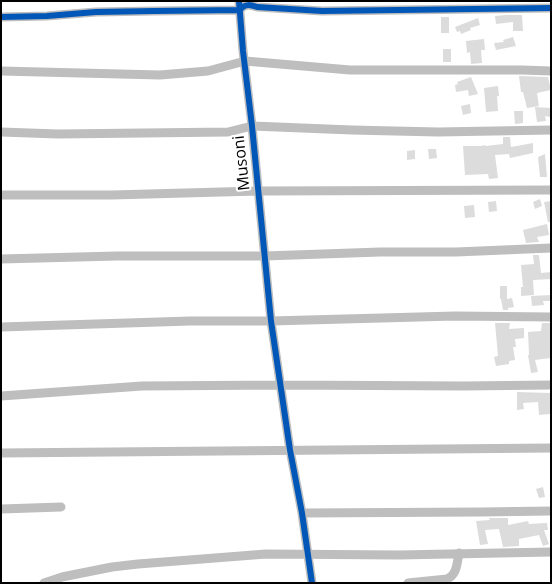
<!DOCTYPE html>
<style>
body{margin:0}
#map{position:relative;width:552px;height:584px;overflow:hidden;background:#fff;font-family:"Open Sans",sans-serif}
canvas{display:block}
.frame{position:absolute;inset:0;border:2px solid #000;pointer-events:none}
</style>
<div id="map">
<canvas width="552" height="584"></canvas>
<div class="frame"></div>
</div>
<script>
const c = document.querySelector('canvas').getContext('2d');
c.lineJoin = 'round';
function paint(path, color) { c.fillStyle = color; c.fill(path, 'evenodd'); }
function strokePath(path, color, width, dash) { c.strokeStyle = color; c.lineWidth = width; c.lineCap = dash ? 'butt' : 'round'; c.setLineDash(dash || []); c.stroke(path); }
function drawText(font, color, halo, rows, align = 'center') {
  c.font = font + ' "Open Sans",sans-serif'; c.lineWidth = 4; c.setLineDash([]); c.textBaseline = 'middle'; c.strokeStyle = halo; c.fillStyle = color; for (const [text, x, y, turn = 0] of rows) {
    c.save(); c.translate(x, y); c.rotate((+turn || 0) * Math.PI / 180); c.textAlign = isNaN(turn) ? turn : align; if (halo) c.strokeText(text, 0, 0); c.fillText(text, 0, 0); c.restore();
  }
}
const building = new Path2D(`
 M506 15H522L523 31H513V22L496 24 495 16Z
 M441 17H449V33H441Z
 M478 18 480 25 470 28 471 30 461 34 460 31 457 32 455 27Z
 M513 37 516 46 496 50 494 43 504 42 503 40Z
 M484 39 485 50H481L482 63 471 64 470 52 467 53 466 41Z
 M443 49H451V62H443Z
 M519 76 548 77 551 90 537 93 539 106 527 108 523 92H521Z
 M471 77 478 94 469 96 468 90 456 92 455 85 458 84 457 82Z
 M498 86 499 96H497L498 111 486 112 484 88Z
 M470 104 471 113 463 115 461 106Z
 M535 107 551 108V117L545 116 546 121 537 122Z
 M514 111H523V123L515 124Z
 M503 137H510L511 147 533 143V153L510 158 509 154 495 155 498 178 489 179 488 174 465 175 463 146H481L485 145 486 146 503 144Z
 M428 149H436L437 158 429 159Z
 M415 150V159L407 160V151Z
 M545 154 547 177H540L538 157Z
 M540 199 542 206 535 209 533 202Z
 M496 201 497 211 489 212 488 202Z
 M551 201V222H548L544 202Z
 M474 205 475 217 465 218 464 206Z
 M547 224 549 235 537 237 539 242 526 243 523 230Z
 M533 255H539L541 273 551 272V279L533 280 534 295 521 296V287H523L521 265 534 264Z
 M500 286H507V299L512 298 514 307 508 308V310H503L501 299H500Z
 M551 295V301H543L544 305 532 306 531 296Z
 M495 323H510L509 329 524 328V338L515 339 516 347H513L515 360 509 361V364L496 366 494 357 498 356Z
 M542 323H551V358L535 360 538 372 531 373 528 355H529L528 332 541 331Z
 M517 392 550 393V414L539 415 538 402 523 403 524 409 517 410Z
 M543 487 545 497 539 498 536 489Z
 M489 518H508V525L528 521 529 524 547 523 548 530H544L549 544 543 546 539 535 519 539V546L503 547 499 529 485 530 488 544 480 545 476 521 490 520Z`);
const minor = new Path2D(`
 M239 1 243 51 252 126 271 321 290 450 302 513 312 583
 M1 17 47 16 96 12 154 11 240 10C245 3 251 5 257 7L322 11 551 8
 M1 71 160 75 208 71 245 61 350 70H522L551 71
 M1 132 58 134 228 132 252 126 352 130 438 132 551 130
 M1 195H112L258 191 551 190
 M1 259 117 256H265L380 252H456L551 248
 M1 327 190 321H271L455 316 551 317
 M1 396 142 386 281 385 464 386 551 385
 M1 453 551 448
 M1 509 61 507
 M302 513 481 512 551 511
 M44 583 62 577 112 567 138 564 266 554 399 555 551 552
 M408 583 447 579C457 575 457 563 459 553`);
const cycleway = new Path2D(`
 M239 1 243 51 252 126 271 321 290 450 302 513 312 583
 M1 17 47 16 96 12 154 11 240 10C245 3 251 5 257 7L322 11 551 8`);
const streetNames = [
 ["Musoni",242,163,-96]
];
paint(building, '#dcdcdc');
strokePath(minor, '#bebebe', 9);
strokePath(cycleway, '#0057b8', 6);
drawText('16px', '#000', '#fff', streetNames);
</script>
